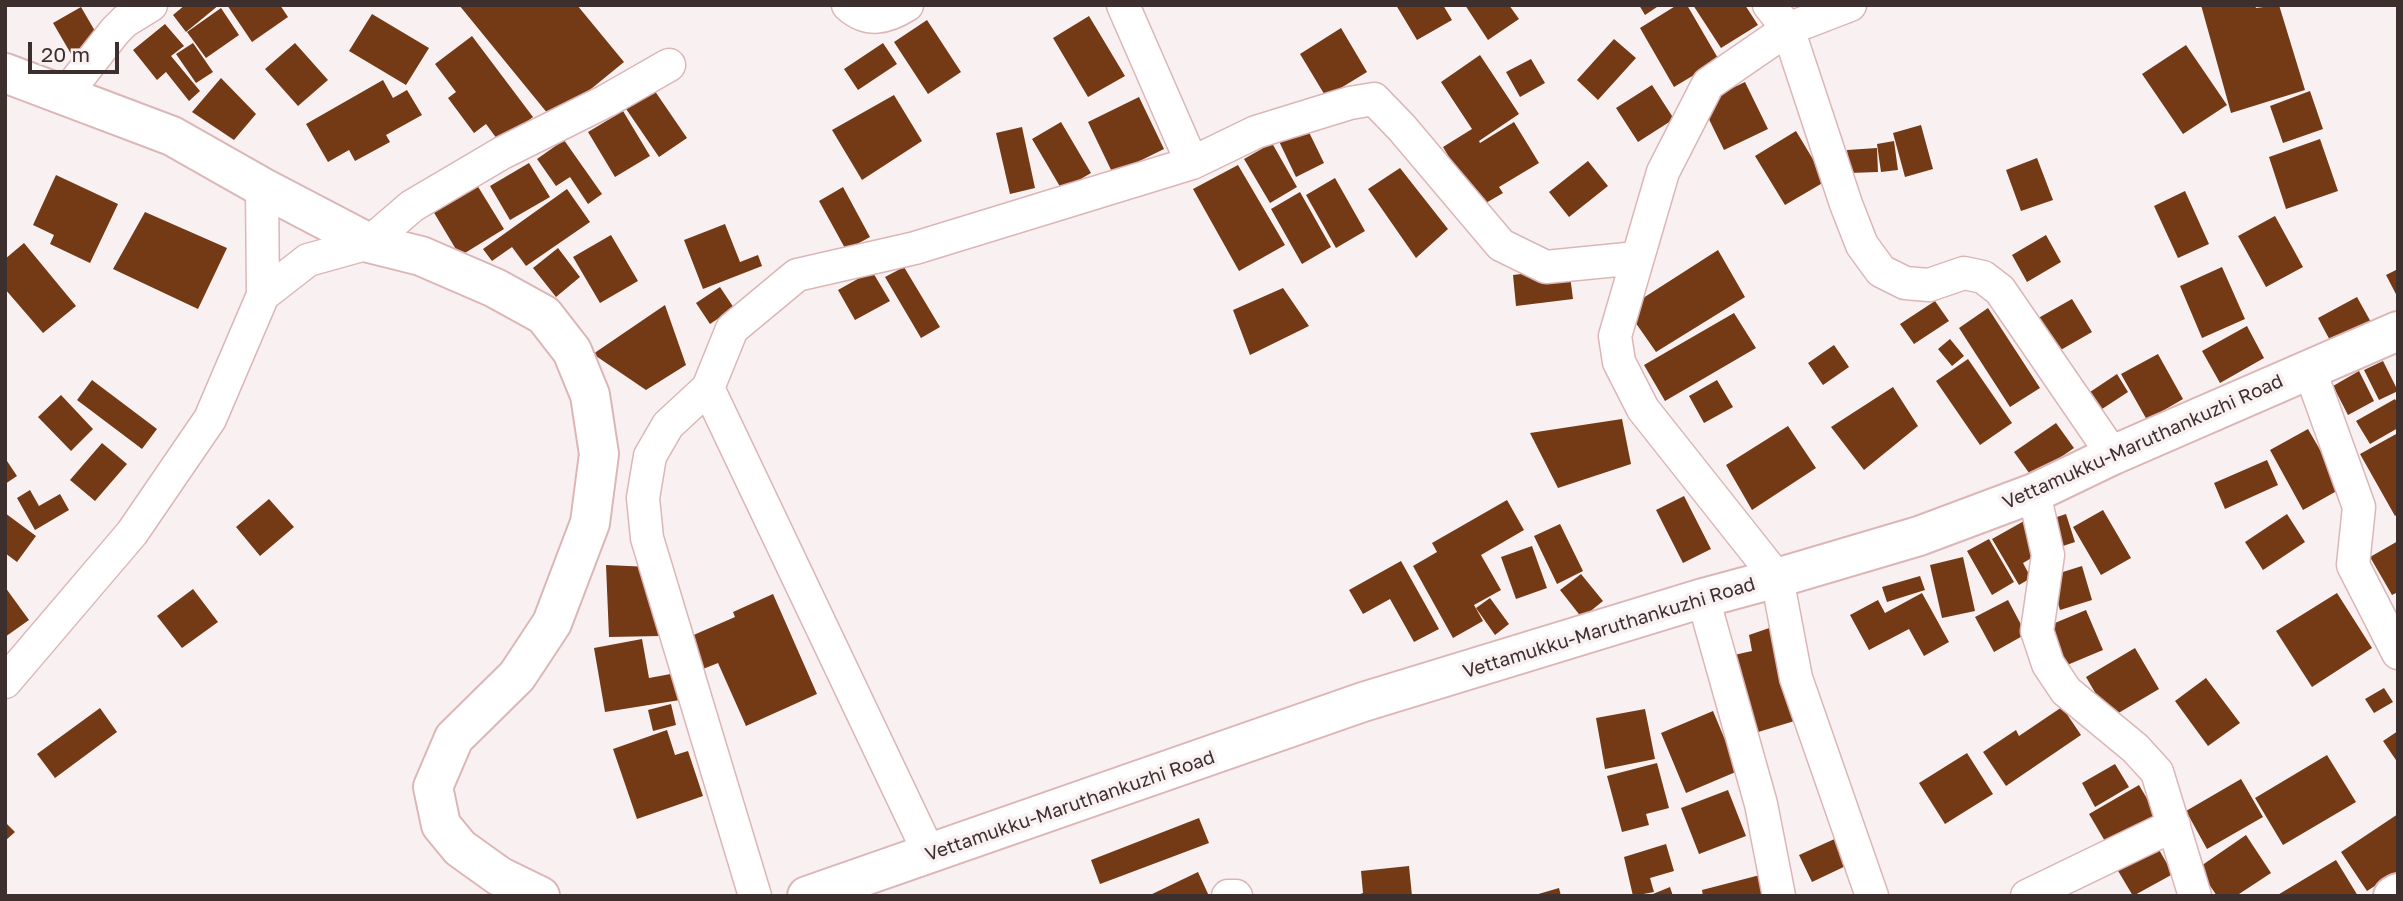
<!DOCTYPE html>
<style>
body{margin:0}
#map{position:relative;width:2403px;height:901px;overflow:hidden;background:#f9f1f1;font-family:"Golos Text",sans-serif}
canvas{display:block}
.frame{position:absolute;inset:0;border:7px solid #3e2f2f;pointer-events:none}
.scale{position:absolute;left:28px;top:42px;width:91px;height:32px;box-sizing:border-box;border:4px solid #3e2f2f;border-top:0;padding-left:9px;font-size:21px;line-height:24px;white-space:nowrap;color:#3e2f2f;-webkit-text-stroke:5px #f9f1f1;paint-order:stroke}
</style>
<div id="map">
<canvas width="2403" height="901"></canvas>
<div class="frame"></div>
<div class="scale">20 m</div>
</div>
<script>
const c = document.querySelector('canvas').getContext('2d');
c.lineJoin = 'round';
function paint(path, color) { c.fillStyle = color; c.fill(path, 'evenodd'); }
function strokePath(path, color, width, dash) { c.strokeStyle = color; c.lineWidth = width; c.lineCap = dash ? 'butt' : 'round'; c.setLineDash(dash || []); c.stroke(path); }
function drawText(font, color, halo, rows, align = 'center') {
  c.font = font + ' "Golos Text",sans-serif'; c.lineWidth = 7; c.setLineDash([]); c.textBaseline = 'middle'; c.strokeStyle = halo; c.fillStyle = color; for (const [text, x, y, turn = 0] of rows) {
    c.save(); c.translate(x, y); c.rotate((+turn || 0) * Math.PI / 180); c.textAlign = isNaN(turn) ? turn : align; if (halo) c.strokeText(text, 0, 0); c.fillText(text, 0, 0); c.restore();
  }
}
const building = new Path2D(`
 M185 5H219L186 32 173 15Z
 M227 5H280L288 17 252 42Z
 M459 5H577L624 62 553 120Z
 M1396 5H1443L1452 20 1417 40Z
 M1465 5H1509L1519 19 1488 40Z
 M1639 5H1660L1645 15Z
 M1677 5H1687L1719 60 1674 87 1640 28Z
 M1693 5H1745L1758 25 1721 48Z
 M2201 5H2255L2256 8 2279 5 2305 90 2231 113Z
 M81 7 102 43 74 59 53 23Z
 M221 8 239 35 206 58 187 32Z
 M372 14 429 48 406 85 349 51Z
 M1089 16 1125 76 1088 97 1053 38Z
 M927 20 961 72 928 94 894 42Z
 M165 24 184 46 171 56 200 91 189 101 166 72 157 80 133 50Z
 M1341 28 1367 72 1326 97 1300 54Z
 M472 36 533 117 500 143 486 124 474 133 448 98 456 92 435 64Z
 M1614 39 1636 58 1598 100 1577 80Z
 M193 43 213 72 196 83 176 54Z
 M295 43 328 80 298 106 265 69Z
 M883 43 897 64 858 90 844 69Z
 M2186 45 2227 105 2183 134 2142 74Z
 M1480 55 1519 114 1479 141 1480 143 1514 122 1539 163 1499 187 1503 193 1479 207 1443 147 1472 129 1441 82Z
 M1531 59 1545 83 1520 97 1506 72Z
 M221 78 256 114 234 140 192 112Z
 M383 80 393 98 407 90 422 115 386 135 390 142 355 161 349 150 328 162 306 124Z
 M648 81 687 138 659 157 620 100Z
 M1745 82 1768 129 1724 150 1701 103Z
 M1652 85 1674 119 1638 142 1616 108Z
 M2310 91 2323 129 2283 143 2270 106Z
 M894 95 922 141 862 180 832 130Z
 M1139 97 1164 149 1113 174 1088 122Z
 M623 111 650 156 615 177 588 132Z
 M1061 122 1091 173 1062 190 1032 139Z
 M1305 124 1324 163 1296 177 1277 137Z
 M1921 125 1933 169 1905 177 1893 133Z
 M1022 127 1035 188 1010 194 996 133Z
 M1796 131 1826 181 1785 205 1755 156Z
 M2320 139 2338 191 2286 209 2269 157Z
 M564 140 602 194 588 204 570 177 556 186 537 159Z
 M1894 141 1898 170 1881 172 1877 144Z
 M1272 143 1297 187 1270 203 1244 159Z
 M1877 148 1878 172 1849 173 1847 150Z
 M2037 158 2053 200 2021 211 2006 170Z
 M1588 161 1608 186 1569 217 1549 192Z
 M529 163 550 197 510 220 490 186Z
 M1238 165 1285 245 1239 271 1193 189Z
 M1400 168 1448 229 1416 258 1368 189Z
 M56 175 118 204 90 263 50 244 54 235 33 225Z
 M1335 178 1365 231 1336 248 1306 195Z
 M477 185 504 229 460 256 433 211Z
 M843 187 870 237 846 250 819 201Z
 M567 189 590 222 526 266 512 247 492 261 483 249Z
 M2185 191 2209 244 2178 258 2154 206Z
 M1300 192 1331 247 1302 264 1271 209Z
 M145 212 227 248 198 309 113 269Z
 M2275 216 2303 267 2266 287 2238 236Z
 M725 224 740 262 758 255 762 266 703 289 684 240Z
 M611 235 638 281 600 303 573 257Z
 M2046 235 2061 262 2027 282 2012 255Z
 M24 243 76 306 43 333 5 289V259Z
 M558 248 580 277 556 297 533 268Z
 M1718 250 1745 297 1656 352 1626 309Z
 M904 267 940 327 921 338 885 277Z
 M2222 267 2245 319 2202 338 2180 286Z
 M1569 268 1573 299 1516 306 1513 275Z
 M2398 269V298L2386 275Z
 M872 271 890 301 855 320 838 290Z
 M720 287 734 308 710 324 696 303Z
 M1283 288 1309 326 1250 355 1233 310Z
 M2357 297 2372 324 2333 346 2318 318Z
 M2072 299 2092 332 2052 355 2033 321Z
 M1935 301 1949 321 1914 344 1900 324Z
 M665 305 686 365 646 390 593 354Z
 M1988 308 2040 388 2010 407 1959 328Z
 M1734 313 1756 348 1665 401 1644 365Z
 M2247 326 2264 358 2220 383 2202 351Z
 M1950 339 1964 356 1952 366 1938 349Z
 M1834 345 1849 367 1823 385 1808 363Z
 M2158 354 2183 399 2147 420 2121 374Z
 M1968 359 2012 423 1980 445 1936 381Z
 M2383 361 2398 391 2379 400 2364 370Z
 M2359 371 2374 401 2348 415 2333 386Z
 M2117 374 2128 392 2099 411 2087 394Z
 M92 380 157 429 142 449 77 400Z
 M1717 380 1733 407 1704 423 1689 396Z
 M1893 387 1918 426 1864 470 1831 427Z
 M61 395 93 429 71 451 38 417Z
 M2395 399 2398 404V428L2370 444 2356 421Z
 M1622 419 1631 464 1558 488 1530 433Z
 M2056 423 2074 448 2032 477 2014 452Z
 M1788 426 1816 468 1752 510 1726 465Z
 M2308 429 2342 488 2303 510 2270 450Z
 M2398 433V514L2395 516 2360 454Z
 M102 443 127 464 95 501 70 480Z
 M5 458 17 476 5 484Z
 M2267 460 2278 485 2225 509 2214 483Z
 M30 490 39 506 60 494 69 510 35 530 17 498Z
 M1684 496 1711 549 1683 563 1656 510Z
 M269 499 294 527 260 556 236 527Z
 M1507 500 1524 530 1481 555 1501 590 1474 605 1483 621 1453 638 1413 566 1437 552 1432 543Z
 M2103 510 2131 558 2101 575 2073 527Z
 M5 513 36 536 17 562 5 553Z
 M2066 514 2075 542 2051 550 2042 522Z
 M2287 514 2305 542 2263 570 2245 542Z
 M2024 521 2042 552 2023 563 2031 578 2019 585 1992 539Z
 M1560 524 1583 571 1557 584 1534 536Z
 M1989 539 2014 582 1992 595 1967 551Z
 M2398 541V592L2392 595 2370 557Z
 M1532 546 1547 588 1516 599 1501 557Z
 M1963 557 1975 611 1942 618 1930 565Z
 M1401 561 1439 629 1414 642 1390 599 1363 614 1349 590Z
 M606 565 650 567 660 636 609 637Z
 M2082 566 2092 600 2060 610 2050 576Z
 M1581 574 1603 601 1582 618 1560 590Z
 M1920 576 1925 590 1887 602 1882 587Z
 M5 587 29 620 5 637Z
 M193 589 218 622 182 648 157 616Z
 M1922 593 1949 642 1924 656 1909 629 1869 650 1850 615 1878 600 1885 613Z
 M2337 593 2372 648 2312 687 2276 631Z
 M773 594 817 694 746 726 718 663 703 669 689 637 735 617 733 612Z
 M1490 598 1509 624 1495 635 1476 608Z
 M2008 600 2026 634 1994 652 1975 617Z
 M2086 610 2103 650 2060 668 2043 628Z
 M1778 625 1801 719 1755 733 1734 655 1752 651 1749 635Z
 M642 639 649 678 676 673 680 700 605 712 594 648Z
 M2135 648 2159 689 2110 718 2086 677Z
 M2206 678 2240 723 2208 746 2175 701Z
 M2384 688 2393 702 2374 713 2365 699Z
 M671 704 676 725 653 731 648 710Z
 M2062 707 2081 735 2006 786 1983 752 2016 730 2019 736Z
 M100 708 117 732 55 778 37 754Z
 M1645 709 1655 759 1605 769 1596 718Z
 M1713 711 1738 771 1686 793 1661 733Z
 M667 730 675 755 688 751 703 796 637 819 613 749Z
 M2398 731V763L2383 741Z
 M1967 753 1993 794 1945 824 1919 783Z
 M2327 755 2356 802 2283 845 2255 798Z
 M1657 763 1669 808 1646 814 1649 825 1622 832 1607 776Z
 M2115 764 2129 787 2095 807 2082 783Z
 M2241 779 2263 817 2207 849 2186 811Z
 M2139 785 2159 819 2109 848 2089 814Z
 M1728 790 1746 836 1699 854 1681 808Z
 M2398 814V871L2367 891 2341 852Z
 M1199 818 1209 843 1100 884 1091 860Z
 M5 822 15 832 5 841Z
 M2246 835 2271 873 2236 896H2217L2198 868Z
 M1839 837 1852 863 1812 882 1799 855Z
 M2154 841 2173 874 2133 896 2114 864Z
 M1666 844 1674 871 1650 878 1654 892 1633 896 1624 857Z
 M2336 860 2358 896H2276Z
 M1409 866 1412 896H1355L1363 893 1361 871Z
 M1198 872 1209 896H1148Z
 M1760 875 1763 896H1703L1702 890Z
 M1670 887 1673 896H1648Z
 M1559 888 1561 896H1535V895Z`);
const minor = new Path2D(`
 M848 5C868 23 886 18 907 5
 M1123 5 1192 163
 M1769 5 1788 29 1846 204 1862 245 1881 271 1905 283 1929 285 1964 273 1983 277 2000 290 2113 455
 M1850 5 1788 29 1708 84 1663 172 1615 336 1619 362 1643 409 1777 578 1796 678 1872 896
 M65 95 115 31 125 21 151 5
 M263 295 308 260 369 243 412 206 502 153 606 101 669 65
 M2309 368 2359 507 2353 565 2398 653
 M708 388 930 855
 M2034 493 2048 555 2037 631 2048 664 2066 691 2135 748 2157 772 2195 896
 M1703 598 1761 804 1779 896
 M5 682 132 533 210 419 263 295 262 187
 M755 896 647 538 643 498 650 456 668 425 708 388 732 329 797 275 915 248 1192 163 1256 132 1350 103 1374 99 1402 128 1501 245 1546 267 1637 258
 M1228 896H1236
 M2027 896 2174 825`);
const major = new Path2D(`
 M5 73 172 136 262 187 369 243 421 256 495 288 544 315 572 351 590 395 599 454 590 523 552 623 517 676 454 738 433 787 441 825 460 848 499 876 540 896
 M807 896 1363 702 1703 598 1777 578 1919 536 2034 493 2113 455 2398 331
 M2393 896 2398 893`);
const streetNames = [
 ["Vettamukku-Maruthankuzhi Road",2143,442,-24],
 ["Vettamukku-Maruthankuzhi Road",1609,628,-17],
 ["Vettamukku-Maruthankuzhi Road",1070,806,-19]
];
paint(building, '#743915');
strokePath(minor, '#dcb6b7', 35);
strokePath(major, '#dcb6b7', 42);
strokePath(minor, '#fff', 32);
strokePath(major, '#fff', 38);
drawText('19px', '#3e2f2f', '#f9f1f1', streetNames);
</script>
